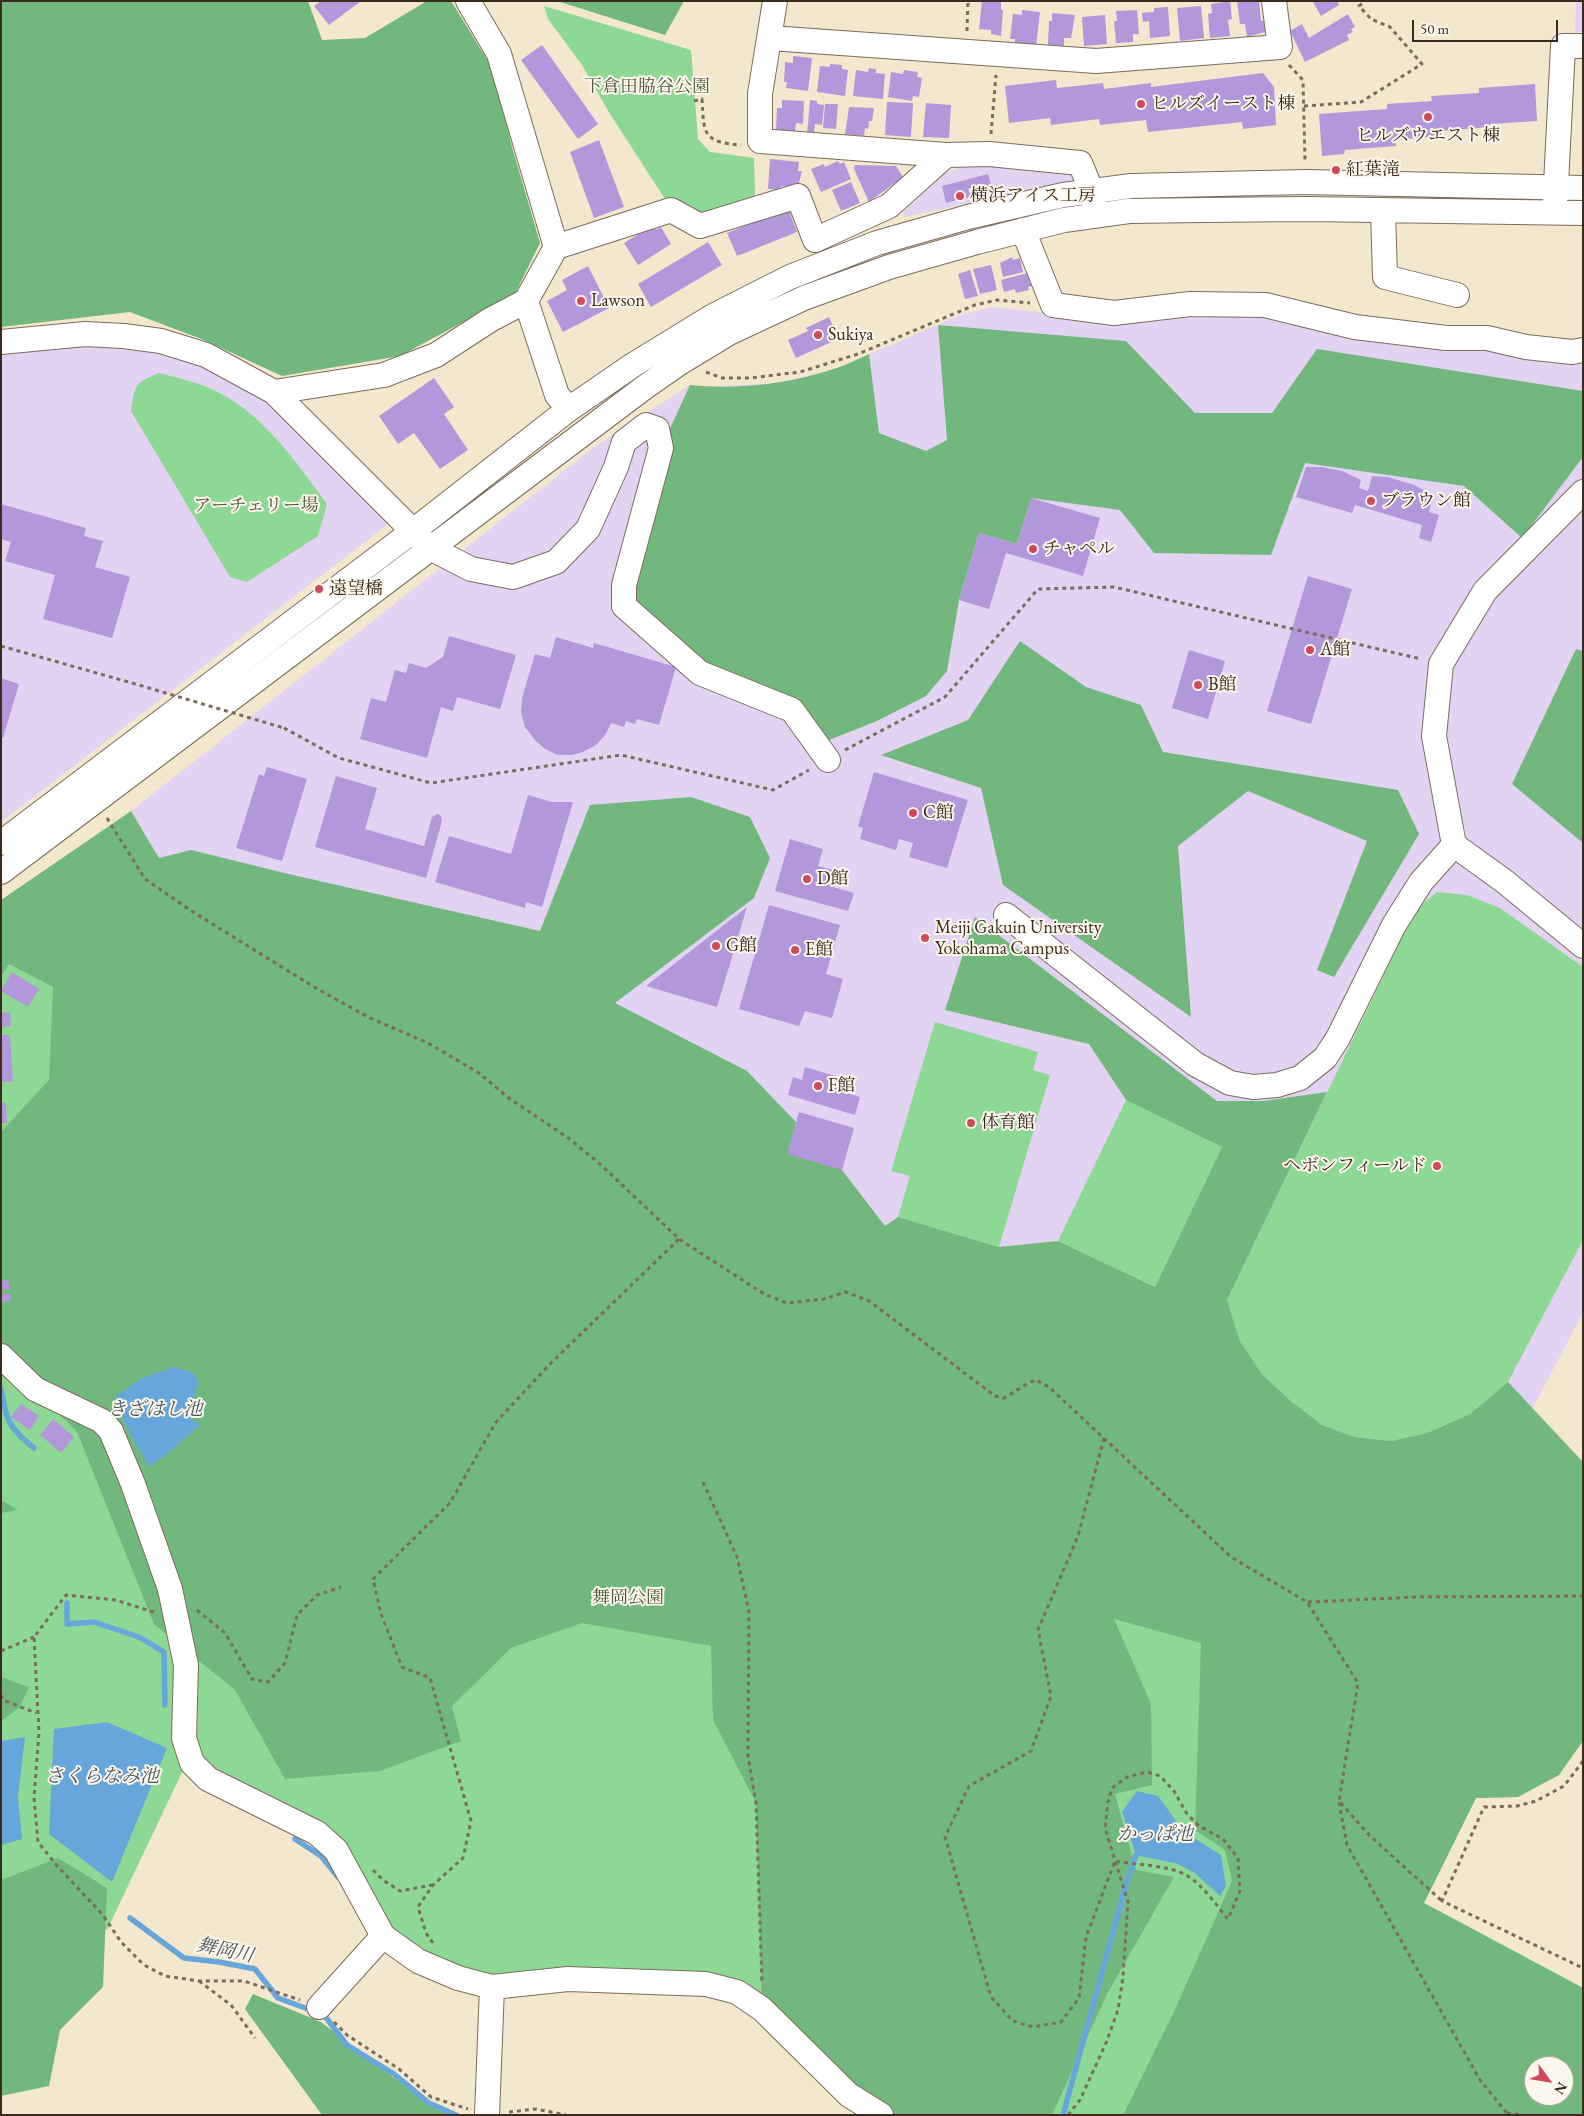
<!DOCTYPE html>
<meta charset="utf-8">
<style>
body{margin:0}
#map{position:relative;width:1584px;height:2116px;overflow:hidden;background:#f3e7cd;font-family:"EB Garamond",serif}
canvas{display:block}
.frame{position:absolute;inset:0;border:2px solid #3b2a1e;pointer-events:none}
.north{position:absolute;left:1524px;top:2056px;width:50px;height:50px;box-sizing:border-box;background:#fbf7ec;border:1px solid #aea59a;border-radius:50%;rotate:122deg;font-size:14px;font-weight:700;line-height:20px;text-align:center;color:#3b2a1e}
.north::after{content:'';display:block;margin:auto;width:18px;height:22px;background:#d1495b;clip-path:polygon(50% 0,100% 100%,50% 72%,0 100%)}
.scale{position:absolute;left:1412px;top:20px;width:146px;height:22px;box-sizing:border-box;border:2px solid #3b2a1e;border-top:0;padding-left:6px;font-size:15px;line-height:18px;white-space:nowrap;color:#3b2a1e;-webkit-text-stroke:4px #fbf7ec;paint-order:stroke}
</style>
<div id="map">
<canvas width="1584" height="2116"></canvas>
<div class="frame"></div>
<div class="north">N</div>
<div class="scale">50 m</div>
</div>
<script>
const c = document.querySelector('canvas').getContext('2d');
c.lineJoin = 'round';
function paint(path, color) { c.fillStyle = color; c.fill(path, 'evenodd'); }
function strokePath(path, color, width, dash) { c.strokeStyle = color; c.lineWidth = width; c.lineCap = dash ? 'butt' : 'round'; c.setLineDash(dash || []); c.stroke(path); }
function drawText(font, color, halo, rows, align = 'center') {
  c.font = font + ' "EB Garamond","Noto Serif JP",serif'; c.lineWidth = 4; c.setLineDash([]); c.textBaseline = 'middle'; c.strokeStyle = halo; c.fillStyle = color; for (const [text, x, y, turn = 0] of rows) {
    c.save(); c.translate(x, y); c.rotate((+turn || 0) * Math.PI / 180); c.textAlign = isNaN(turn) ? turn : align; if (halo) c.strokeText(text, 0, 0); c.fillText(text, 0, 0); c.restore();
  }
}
const built = new Path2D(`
 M1576 1H1583V32H1575Z
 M970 163 1070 170 1073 180 905 217 903 212 945 173Z
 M992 307 1117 320 1179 314 1260 312 1583 351V1313L1521 1430 1417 1514 170 876 131 811 593 448 690 385 705 387 777 383 835 369 960 315Z
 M106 342 163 349 213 368 264 396 386 516 387 525 1 822V350Z`);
const green = new Path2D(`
 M544 6 691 50 698 139 710 152 754 158 755 195 725 211 701 219 667 202 610 114 582 65 548 19Z
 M159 373C174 377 192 381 207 387 260 409 294 459 327 504L318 536 247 582 230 577 131 411C135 385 134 383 159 373Z
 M170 876 1583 1741 1518 1797 1476 1798 1424 1903 1583 1988V2115H882L744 1987 493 1982 425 1959 396 1935 346 1849 186 1764 107 1930 1 1927V910ZM1534 2066H1564V2096H1534Z
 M1437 892 1467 895 1500 908 1583 967V1240L1508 1382 1470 1414 1427 1433 1391 1441 1355 1437 1322 1425 1292 1402 1262 1374 1240 1341 1227 1300 1409 923 1420 906Z
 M935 1022 1038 1052 1033 1070 1050 1075 999 1247 898 1217 910 1176 891 1171Z
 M1126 1100 1222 1147 1155 1287 1058 1241Z`);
const forest = new Path2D(`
 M1 1H308L322 40 365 38 427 1H451L494 71 512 147 540 243 515 294 400 356 282 376 204 340 130 312 1 327Z
 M557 1H684L665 35Z
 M938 325 1126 341 1195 413H1272L1317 349 1583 391V457L1522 538 1464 486 1305 463 1271 555 1154 553 1120 510 1031 498 1017 544 979 533 959 600 947 671 926 696 877 721 819 744 792 710 700 673 656 634 624 585 661 448 690 385C737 390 788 384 834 369 846 365 858 359 869 354L879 433 926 451 947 440Z
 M1020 641 1086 687 1141 705 1163 752 1398 790 1419 834 1334 977 1317 970 1367 841 1248 791 1178 846 1191 1017 1003 885 981 788 881 755 968 720Z
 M1576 649 1583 651V843L1512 784Z
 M691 797 750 817 770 858 754 898 615 1003 747 1071 842 1170 885 1226 898 1217 999 1247 1058 1241 1155 1287 1222 1147 1126 1100 1089 1044 945 1010 975 917 1217 1101H1263L1327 1092 1227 1300 1240 1341 1262 1374 1292 1402 1322 1425 1355 1437 1391 1441 1427 1433 1470 1414 1508 1382 1583 1462V1741L1559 1775 1518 1797 1476 1798 1424 1903 1583 1988V2115H1123L1173 2014 1232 1881 1225 1850 1195 1830 1201 1643 1114 1619 1151 1704 1152 1785 1115 1794 1136 1870 1174 1877 1107 1994 1052 2115H882L762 2009 756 1803 713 1720 711 1646 582 1623 511 1648 452 1706 461 1741 380 1771 285 1779 235 1690 154 1624 77 1432 1 1356V1132L49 1080 53 987 9 964 1 977V900L131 811 159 858 191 850 293 875 540 931 590 805ZM1534 2066H1564V2096H1534Z
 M1 1500 18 1510 1 1513Z
 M1 1677 29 1687 19 1708 1 1721Z
 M58 1858 107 1888 103 1987 60 2030 49 2086 1 2096V1880Z
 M253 1994 321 2022 427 2103 463 2115H322L245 2009Z`);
const water = new Path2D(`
 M174 1367 193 1373 199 1381 189 1413 194 1422 201 1424 166 1455 149 1467 124 1422 116 1396 142 1378Z
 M107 1722 167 1748 112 1882 49 1834 54 1729Z
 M25 1737 18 1797 22 1839 1 1845V1741Z
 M1137 1791 1158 1796 1184 1832 1221 1855 1226 1886 1220 1896 1195 1873 1178 1864 1136 1855 1122 1812Z`);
const stream = new Path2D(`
 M1 1388C6 1420 8 1427 34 1448
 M67 1603V1624L94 1622 139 1637 164 1652 165 1705
 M295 1839 321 1856 338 1877
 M130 1918 184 1958 219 1962 255 1969 278 1998 324 2015 347 2045 394 2074 429 2103 456 2115
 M1063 2115 1127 1881 1136 1855`);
const building = new Path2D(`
 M321 1H361L329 25 314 6Z
 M982 1H1001V10H1003L1001 36 991 34V30L979 29Z
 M1230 1 1232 19 1228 20 1230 36 1210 38 1208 14 1212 13 1211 4Z
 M1237 1H1259L1261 21H1264L1265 32 1247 37 1245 24H1240Z
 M1315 1H1337L1339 5 1321 16 1313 2Z
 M1201 6 1204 38 1180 41 1177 8Z
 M1168 7 1170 36 1150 38 1149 21 1143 22 1142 13 1154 12V8Z
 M1022 10 1040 12 1036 47 1015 44V39H1010L1013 14 1022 15Z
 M1137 10 1139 34H1133V42L1116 43 1114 21H1117L1116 11Z
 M1052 13 1075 15 1071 38H1064V46L1048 45 1049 21H1052Z
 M1348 14 1355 27 1351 29 1353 32 1347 35 1349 40 1305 62 1290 31 1302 24 1309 38Z
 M1105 15 1107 44 1084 46 1082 17Z
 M542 45 598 124 578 139 521 60Z
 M793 56 812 58 808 91 786 88 787 82H784L785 62 793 63Z
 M830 64 842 65V69L848 70 845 96 817 92 820 66 830 67Z
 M869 68 876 69V73L885 74 883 99 853 96 856 70 868 72Z
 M904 70 918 72 917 77 922 78 919 97 913 96 912 101 888 97 891 72 903 74Z
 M1263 73 1274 87 1276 125 1243 129 1242 122 1148 132 1146 120 1100 125 1099 119 1051 125 1050 118 1009 123 1005 86 1056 80 1057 88 1103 83 1104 89 1151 83V87Z
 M1535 84 1537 121 1490 124 1489 127 1441 131V136L1395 140 1396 146 1345 150 1344 154 1322 156 1319 114 1387 109V104L1432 101 1431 96 1479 93V88Z
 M782 100 804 101 803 124 796 123 795 132 776 131 777 108H782Z
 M810 100 817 101V104L824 105 822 125 815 124 814 135H807Z
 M887 102 913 103 911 137 885 135Z
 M926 103 951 105 949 138 923 137Z
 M825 104H838L836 129 823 128Z
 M849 107 874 108 872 121H869L868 129 865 128 864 136 845 134Z
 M599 140 624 207 594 218 570 152Z
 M770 159 799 162 798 171H802L798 187 781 186V190L768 189Z
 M838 161 840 164 844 162 851 179 821 192 811 169 824 164 825 167Z
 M855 165 896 166 903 177 869 202 854 169Z
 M988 174 993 191 946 203 942 186Z
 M851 182 860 203 841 211 832 190Z
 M788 208 797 232 737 256 727 233Z
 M653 225 656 230 661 227 671 244 638 265 624 243Z
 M708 242 722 265 651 307 638 284Z
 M1012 257 1013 260 1020 258 1023 272 1003 277 1000 263Z
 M991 265 997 290 980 294 973 269Z
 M588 266 609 308 563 332 547 301 567 290 562 280Z
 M970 270 978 296 965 299 958 274Z
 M1031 272 1034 285 1028 287 1029 290 1016 293 1015 289 1004 292 1001 280Z
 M829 317 838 339 796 358 788 340 808 331 806 328Z
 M434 378 454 407 444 414 468 450 440 469 414 433 398 444 379 416Z
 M1306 467H1321L1342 471 1361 480 1359 488 1368 491 1372 476 1388 477 1414 485 1433 495 1429 512 1439 515 1431 542 1419 538 1422 525 1355 505 1352 513 1296 497Z
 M1031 498 1100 518 1083 576 1006 553 989 609 959 600 979 533 1017 544Z
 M1 504 86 528 84 536 103 541 95 567 130 577 112 638 43 619 55 575 5 561 11 542 1 539Z
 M1308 576 1352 589 1311 724 1267 711Z
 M449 636 516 655 500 709 457 697 453 711 441 707 427 758 360 739 371 698 386 702 395 670 406 673 409 663 426 668 443 657Z
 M556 637 593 648 594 643 676 667 659 725 637 719 635 724 626 721 624 727 611 723 606 734 596 745 583 752 572 755H558L545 749 535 740 525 727 521 713 522 698 535 654 550 658Z
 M1189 650 1225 661 1208 719 1172 708Z
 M1 678 19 684 3 738H1Z
 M267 767 307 779 282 861 236 848 259 774 264 776Z
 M874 772 968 800 947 868 909 857 913 843 899 839 896 850 860 839 863 828 858 826Z
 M336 776 377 788 365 829 424 846 432 817 438 814 441 816 442 821 426 878 315 847Z
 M528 795 552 802H573L542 907 526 902 525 908 435 882 449 836 511 854Z
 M790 839 823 849 818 866 837 871 833 887 854 893 848 911 775 891Z
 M769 905 840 925 826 974 843 979 832 1018 805 1011 799 1026 739 1009Z
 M747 907 717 1007 646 986Z
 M12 972 39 989 28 1007 1 991Z
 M10 1012 11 1026 1 1027V1013Z
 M1 1035H10L13 1082H1Z
 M805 1067 848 1080 844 1092 860 1097 855 1115 788 1095 793 1077 802 1080Z
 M1 1103H6L7 1123H1Z
 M799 1112 854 1128 842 1170 787 1154Z
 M9 1280 10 1289 1 1290V1281Z
 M10 1293 11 1301 1 1302V1294Z
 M21 1404 39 1416 30 1430 11 1417Z
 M53 1419 74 1437 61 1453 40 1435Z`);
const path = new Path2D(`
 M967 31 968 1
 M1289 65 1303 80 1305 161
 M694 101 702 99C704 134 702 142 741 145
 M1304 106 1361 102 1422 64 1390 27 1371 19 1359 6 1365 1
 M991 134 996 75
 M706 372 722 378H750L800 372 858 354 975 305 997 300 1030 303
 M1 646 132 683
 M284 728 339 758 431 783 621 755 773 790 809 770
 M845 750 945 697 1038 589 1114 587 1421 659
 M107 818 145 879 190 910 314 987 370 1018 428 1043 479 1073 510 1099 567 1137 600 1164 679 1239 764 1294 787 1303 824 1299 846 1292 869 1301 995 1396 1004 1398 1030 1382 1036 1380 1049 1387 1231 1557 1307 1602 1358 1683 1339 1801 1370 1836 1442 1901
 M1104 1438 1078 1536 1038 1630 1051 1696 1031 1751 969 1786 945 1837 991 1997 1013 2021 1033 2027 1061 2022 1079 1998 1086 1937 1115 1861
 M703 1482 737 1557 749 1612 748 1756 756 1803 762 1983
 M1308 1602 1417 1597 1583 1596
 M197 1610 225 1633 252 1679 268 1682 285 1663 297 1615 317 1595 341 1587
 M154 1612 115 1600 66 1595 34 1637 39 1732 34 1798 38 1842 58 1867 103 1915 121 1942 144 1965 165 1976 199 1981H244L300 2000
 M1 1651 34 1637
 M1 1695 3 1700 36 1713
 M1583 1761 1564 1786 1536 1801 1517 1806 1484 1807 1442 1901 1583 1968
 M1339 1802 1347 1845 1480 2080 1507 2113
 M373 1870 383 1880 400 1891 432 1885
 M433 1943 426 1933 418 1907 433 1885 463 1858 471 1821 430 1678 402 1667 381 1614 373 1579 450 1503 496 1422 551 1363 679 1239
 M199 1981 231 2005 255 2038
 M334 2022 347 2035 399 2069 431 2097 468 2109
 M509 2112 536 2109 566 2115
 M1507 2113 1522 2115
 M1068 2115 1080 2100 1106 2043 1118 2010 1123 1977 1128 1902 1105 1828 1108 1802 1112 1788 1127 1777 1147 1772 1160 1776 1174 1791 1187 1814 1199 1826 1223 1839 1238 1858 1240 1891 1228 1919C1215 1904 1202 1883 1184 1874 1166 1865 1136 1865 1115 1861`);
const minor = new Path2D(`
 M468 1 499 54 556 247
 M775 1 760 94V141L946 155 989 154 1080 163 1092 192 1095 207
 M770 38 1096 61 1280 47 1274 1
 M1555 204 1563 46H1583
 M1383 210 1385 277 1457 295
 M1023 230 1053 305 1114 313 1190 304 1265 305 1355 327 1446 338H1487L1526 347 1572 352 1583 350
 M526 301 557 395 569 409
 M1 342 85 334 124 336 161 341 206 355 274 392 430 548 471 569 513 577 556 562 588 529 616 467 624 442 646 425 657 429 661 448 624 585V606L700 673 792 710 828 760
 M274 392 384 375 436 355 490 320 526 301 556 247 671 210 700 226 798 196 815 240 889 206 946 155
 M1583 492 1485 591 1441 664 1434 736 1454 845 1504 881 1583 946
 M1 843 413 531 569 409 633 365 713 316 790 277 877 243 968 217 1063 195 1131 186 1305 182 1583 188
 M1 872 645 387 681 362 729 333 804 298 889 267 977 242 1064 220 1129 211 1203 210 1307 209 1583 213
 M1006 915 1195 1064 1230 1083 1253 1087 1277 1085 1300 1078 1325 1058 1338 1038 1394 925 1421 882 1454 845
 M1 1356 35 1389 102 1421 111 1431 133 1484 170 1589 186 1665 184 1738 192 1763 208 1779 317 1833 336 1850 383 1936 418 1961 458 1978 492 1987 568 1979 706 1984 737 1992 762 2009 849 2095 881 2115
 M319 2007 383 1936
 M487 2115 492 1987`);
const pathBridge = new Path2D(`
 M132 683 284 728`);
const markers = [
 [1141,104,5,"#d1495b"],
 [1428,117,5,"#d1495b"],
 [1336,170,5,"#d1495b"],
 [960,196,5,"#d1495b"],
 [581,301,5,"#d1495b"],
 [818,335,5,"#d1495b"],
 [1371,501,5,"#d1495b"],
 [1033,549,5,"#d1495b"],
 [319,589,5,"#d1495b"],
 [1310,650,5,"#d1495b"],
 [1198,685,5,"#d1495b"],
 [913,813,5,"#d1495b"],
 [807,879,5,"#d1495b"],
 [925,938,5,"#d1495b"],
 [716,946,5,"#d1495b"],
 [795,950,5,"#d1495b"],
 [818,1086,5,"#d1495b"],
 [971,1123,5,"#d1495b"],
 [1437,1166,5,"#d1495b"]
];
const parkNames = [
 ["下倉田脇谷公園",647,87],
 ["アーチェリー場",256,506],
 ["舞岡公園",628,1598]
];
const poiNames = [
 ["ヒルズイースト棟",1151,104],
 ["ヒルズウエスト棟",1428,136,"center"],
 ["紅葉滝",1346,170],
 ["横浜アイス工房",970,196],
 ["Lawson",591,301],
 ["Sukiya",828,335],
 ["ブラウン館",1381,501],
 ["チャペル",1043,549],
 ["遠望橋",329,589],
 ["A館",1320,650],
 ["B館",1208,685],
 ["C館",923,813],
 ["D館",817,879],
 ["Meiji Gakuin University",935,928],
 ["Yokohama Campus",935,949],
 ["G館",726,946],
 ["E館",805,950],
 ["F館",828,1086],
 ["体育館",981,1123],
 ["ヘボンフィールド",1427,1166,"right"]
];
const waterNames = [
 ["きざはし池",155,1410],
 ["さくらなみ池",102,1777],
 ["かっぱ池",1155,1835],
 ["舞岡川",225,1951,12]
];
paint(built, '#e3d3f2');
paint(green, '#8dd895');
paint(forest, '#72b87e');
paint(water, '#67a6da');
strokePath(stream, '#67a6da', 5.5);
paint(building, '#b298da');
strokePath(minor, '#7b6c5b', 26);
strokePath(path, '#7b6c5b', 3, [4, 4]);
strokePath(minor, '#fff', 24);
strokePath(pathBridge, '#7b6c5b', 3, [4, 4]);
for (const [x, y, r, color] of markers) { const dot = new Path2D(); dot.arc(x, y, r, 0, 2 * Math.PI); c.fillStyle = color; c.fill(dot); strokePath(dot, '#fbf7ec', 2); }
drawText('18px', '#50563c', '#fbf7ec', parkNames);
drawText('18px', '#3b2a1e', '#fbf7ec', poiNames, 'left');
drawText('italic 19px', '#4a5560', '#fbf7ec', waterNames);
</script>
